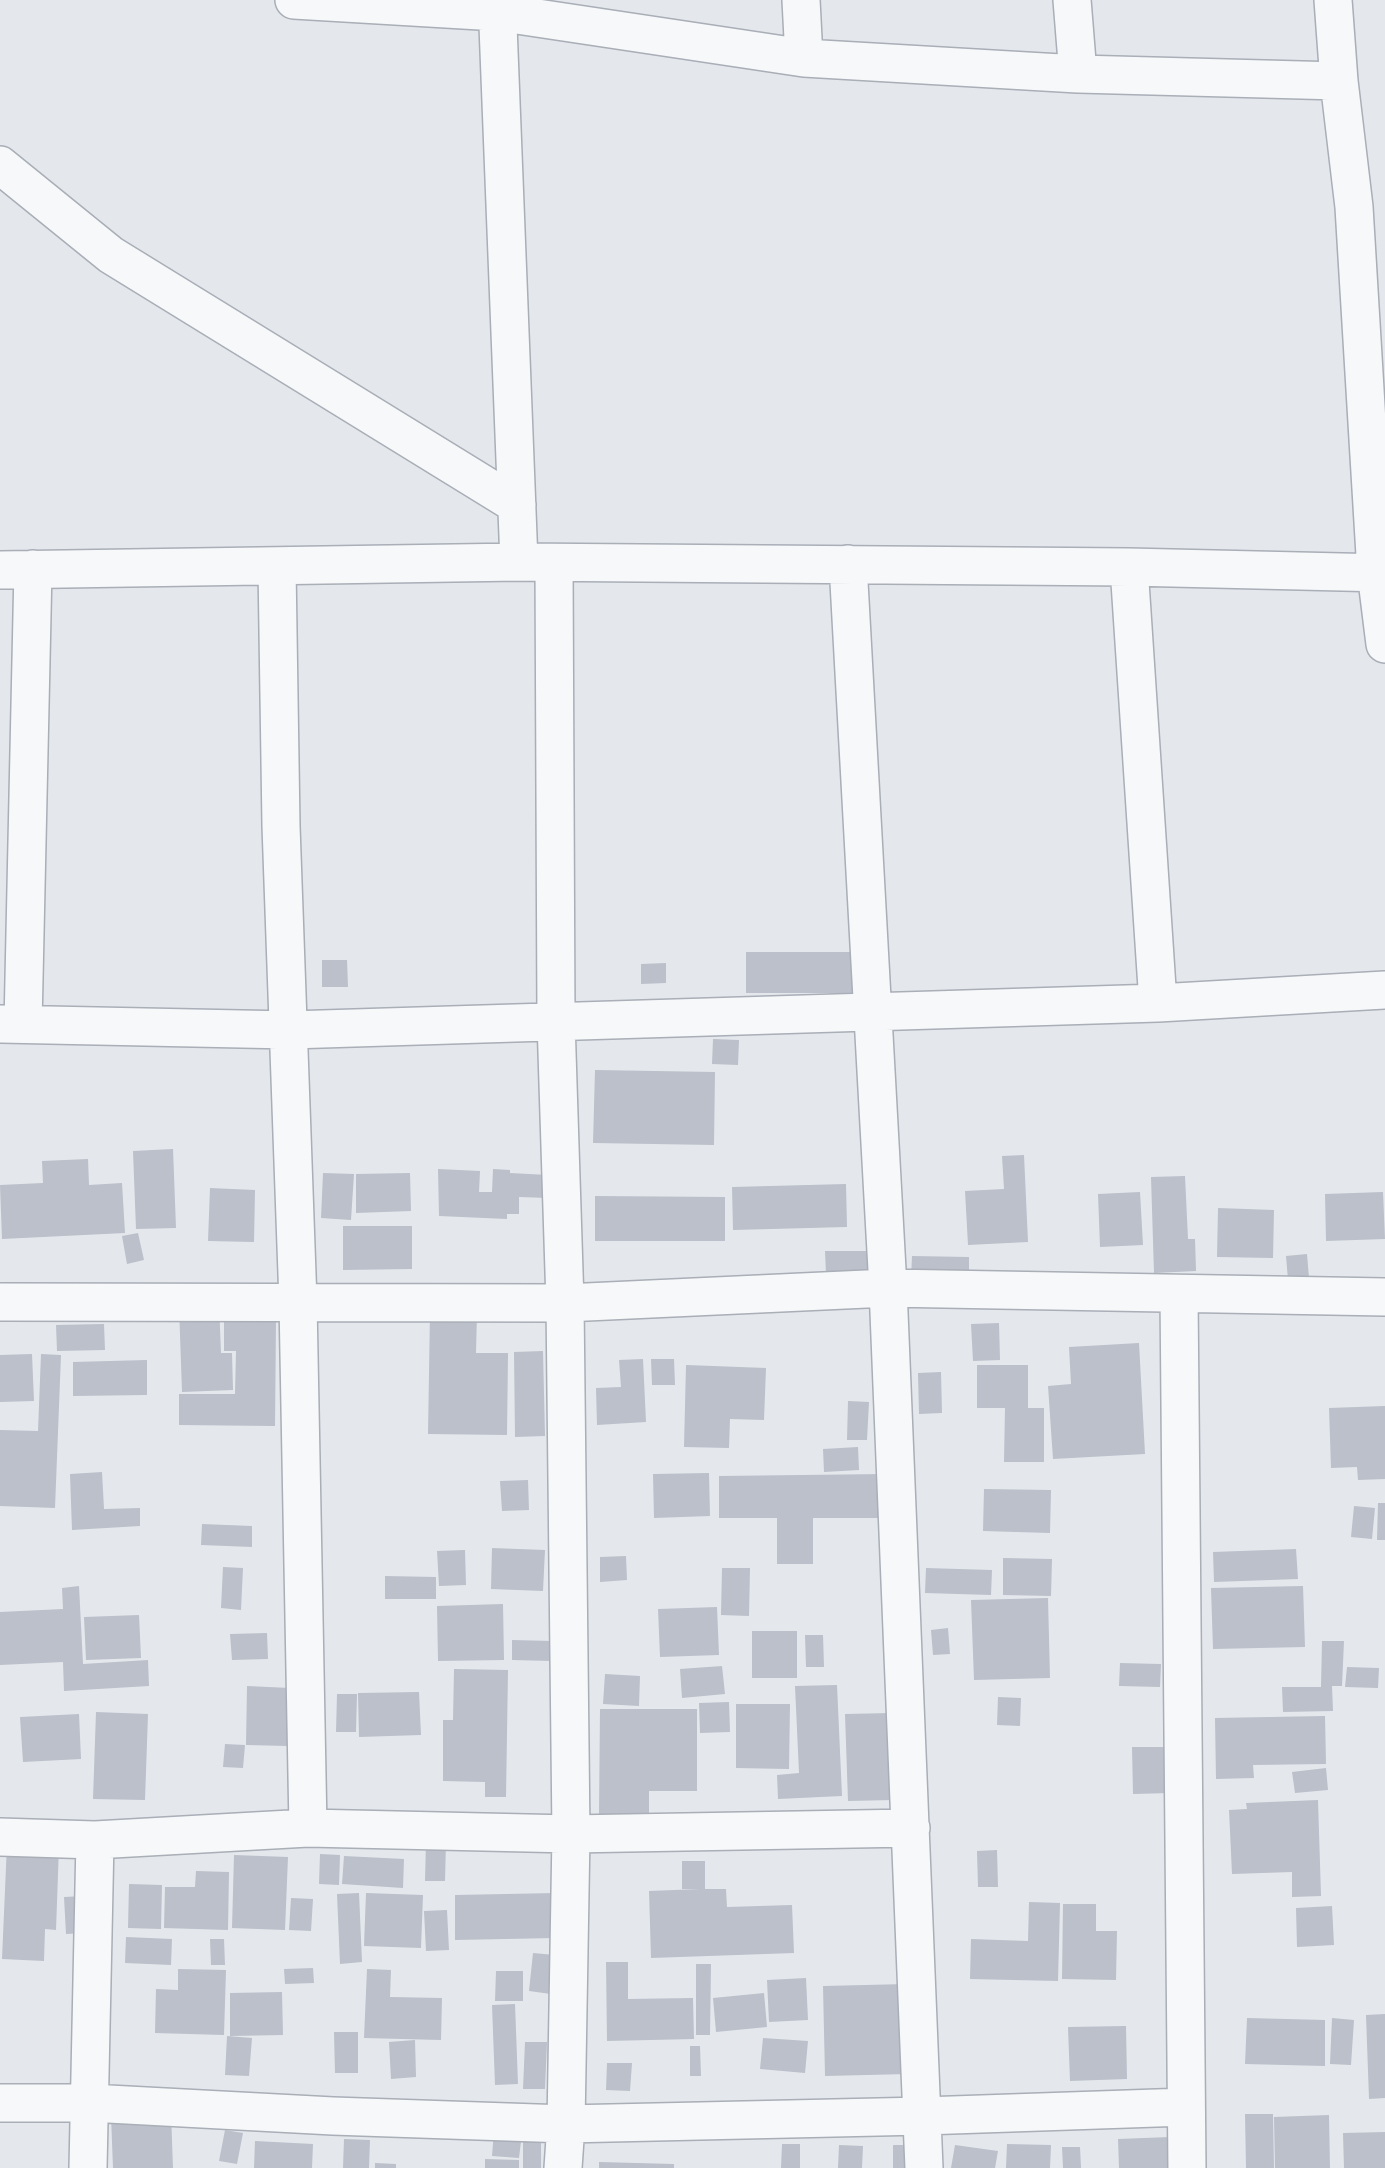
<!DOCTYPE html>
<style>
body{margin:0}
canvas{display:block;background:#e4e7ec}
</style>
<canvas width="1385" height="2168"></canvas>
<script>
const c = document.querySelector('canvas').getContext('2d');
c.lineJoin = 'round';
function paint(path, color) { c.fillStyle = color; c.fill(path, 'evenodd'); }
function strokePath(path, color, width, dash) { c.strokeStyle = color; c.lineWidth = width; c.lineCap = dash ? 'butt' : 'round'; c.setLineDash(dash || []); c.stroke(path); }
const building = new Path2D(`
 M746 952H864V993H746Z
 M322 960H347L348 987H322Z
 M666 963V983L641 984V964Z
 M713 1039 739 1040 738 1065 712 1064Z
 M595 1070 715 1072 714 1145 593 1143Z
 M173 1149 176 1228 136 1229 133 1151Z
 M1024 1155 1028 1242 968 1245 965 1191 1004 1189 1002 1156Z
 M88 1159 89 1185 122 1183 125 1233 2 1239 0 1185 43 1183 42 1161Z
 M438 1169 480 1171 479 1192H492L493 1169 510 1170V1173L548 1175V1198L519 1197V1214H507V1219L439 1216Z
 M323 1173 354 1174 351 1220 321 1218Z
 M410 1173 411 1211 356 1213V1174Z
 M1185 1176 1188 1239H1195L1196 1271 1154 1273 1151 1177Z
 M846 1184 847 1227 733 1230 732 1187Z
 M210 1188 255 1190 254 1242 208 1241Z
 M1140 1192 1143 1245 1100 1247 1098 1194Z
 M1383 1192 1385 1239 1326 1241 1325 1194Z
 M595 1196 725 1197V1241H595Z
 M1218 1208 1274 1210 1273 1258 1217 1257Z
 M343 1226H412V1269L343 1270Z
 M138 1233 144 1260 127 1264 122 1236Z
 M825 1251H870V1273L826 1274Z
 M1307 1254 1309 1278 1288 1280 1286 1256Z
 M912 1256 969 1257V1279L911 1278Z
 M219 1304 221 1353H232L233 1390 182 1392 179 1306Z
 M430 1312 477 1313 476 1353H508L507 1435 428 1434Z
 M224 1319H276L275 1426 179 1425V1394H235L236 1351H224Z
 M999 1323 1000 1360 973 1361 971 1324Z
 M104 1324 105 1350 57 1351 56 1325Z
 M1139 1343 1145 1454 1053 1459 1048 1386 1071 1384 1069 1347Z
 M543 1351 545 1436 515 1437 514 1352Z
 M32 1354 34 1401 0 1402V1355Z
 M41 1354 61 1355 55 1508 0 1506V1430L38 1431Z
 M643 1359 646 1422 597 1425 596 1388 621 1387 619 1360Z
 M651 1359H674L675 1385H652Z
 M147 1360V1395L73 1396V1362Z
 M686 1365 766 1368 764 1420 730 1419 729 1448 684 1447Z
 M977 1365H1028V1408H1044V1462H1004L1005 1408H977Z
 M941 1372 942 1413 919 1414 918 1373Z
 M848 1401 869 1402 867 1440H847Z
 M1385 1406V1479L1358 1480 1357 1467 1331 1468 1329 1408Z
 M858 1447 859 1470 824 1472 823 1449Z
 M102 1472 104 1509 140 1508V1526L72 1530 70 1474Z
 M709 1473 710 1516 654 1518 653 1474Z
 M885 1474V1518H813V1564H777V1518H719V1476Z
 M528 1480 529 1510 502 1511 500 1481Z
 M984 1489 1051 1490 1050 1533 983 1531Z
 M1378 1503H1385V1540H1377Z
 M1354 1506 1375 1508 1372 1539 1351 1537Z
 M202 1524 252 1526V1547L201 1545Z
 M492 1548 545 1550 543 1591 491 1589Z
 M1296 1549 1298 1579 1214 1582 1213 1552Z
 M465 1550 466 1585 439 1586 437 1551Z
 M626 1556 627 1580 600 1582V1557Z
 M1003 1558 1052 1559 1051 1596 1003 1595Z
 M223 1567 243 1568 241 1610 221 1608Z
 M722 1568H750L749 1616 721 1615Z
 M926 1568 992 1570 991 1595 925 1593Z
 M385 1576 436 1577V1599H385Z
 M79 1586 83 1664 148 1660 149 1686 64 1691 63 1662 0 1665V1612L63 1609 62 1588Z
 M1303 1586 1305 1647 1213 1649 1211 1588Z
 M1048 1598 1050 1678 974 1680 971 1600Z
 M503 1604 504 1660 438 1661 437 1606Z
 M717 1607 719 1655 660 1657 658 1609Z
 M139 1615 141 1658 86 1660 84 1617Z
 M948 1628 950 1654 933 1655 931 1630Z
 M752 1631H797V1678H752Z
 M267 1633 268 1659 232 1660 230 1634Z
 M805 1635H823L824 1667H806Z
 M512 1640 552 1641V1661L512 1660Z
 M1322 1641H1344L1342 1686H1332L1333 1711 1283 1712 1282 1687H1321Z
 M1120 1663 1161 1664 1160 1687 1119 1686Z
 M722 1666 725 1694 682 1698 680 1669Z
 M1347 1667 1379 1668 1378 1688 1345 1687Z
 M454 1669 508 1670 506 1797H485V1782L443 1781V1720H453Z
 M605 1674 640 1676 639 1706 603 1704Z
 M837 1685 842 1796 778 1799 777 1775 799 1773 795 1686Z
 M247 1686 290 1688 288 1746 246 1745Z
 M419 1692 421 1735 359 1737 358 1693Z
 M337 1694H357L356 1732H336Z
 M998 1697 1021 1698 1020 1726 997 1725Z
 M729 1702 730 1732 700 1733 699 1703Z
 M736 1704H790L789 1769 736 1768Z
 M600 1709H697V1791H649V1815H599Z
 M96 1712 148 1714 145 1800 93 1799Z
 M891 1713 893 1800 848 1801 845 1714Z
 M79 1714 81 1759 23 1762 20 1717Z
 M1325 1716 1326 1764 1253 1765 1254 1778 1216 1779 1215 1718Z
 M225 1744 245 1745 243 1768 223 1767Z
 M1132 1747H1169L1170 1793 1133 1794Z
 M1326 1768 1328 1790 1295 1793 1292 1772Z
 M1318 1800 1321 1896 1292 1897V1872L1232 1874 1229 1810 1247 1809 1246 1803Z
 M426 1841H446L445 1881H425Z
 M7 1844 59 1846 56 1930 45 1929 44 1961 2 1959Z
 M997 1850 998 1887H978L977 1851Z
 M320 1854 340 1855 339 1885 319 1884Z
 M234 1855 288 1857 285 1930 232 1928Z
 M344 1856 404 1859 403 1888 342 1884Z
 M682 1861H705V1889H726L727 1907 792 1905 794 1953 651 1958 649 1891 700 1889H682Z
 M196 1871 229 1872 228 1930 164 1928 165 1887H195Z
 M129 1884 162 1885 161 1929 128 1928Z
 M359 1893 362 1962 340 1964 337 1894Z
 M366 1893 423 1895 421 1948 364 1946Z
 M556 1893V1938L455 1940V1895Z
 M85 1896 86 1933 66 1934 64 1897Z
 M291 1898 313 1899 311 1931 289 1930Z
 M1029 1902 1060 1903 1058 1981 970 1979 971 1939 1028 1941Z
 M1063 1904H1096V1931H1117L1116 1980 1062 1979Z
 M1332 1906 1334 1945 1297 1947 1296 1908Z
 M447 1910 449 1950 426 1951 424 1911Z
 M126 1937 172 1939 171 1965 125 1963Z
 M210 1939H224L225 1965H211Z
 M533 1953 555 1955 551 1994 529 1991Z
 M606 1962H628V1999L693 1998 694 2039 607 2041Z
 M696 1964H711L710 2035H696Z
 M313 1968 314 1983 285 1984 284 1969Z
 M178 1969 226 1970 224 2035 155 2033 156 1989 178 1990Z
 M367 1969 391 1970 390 1997 442 1998 441 2040 364 2038Z
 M496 1971H523V2001H495Z
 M806 1978 808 2020 769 2022 767 1980Z
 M907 1984 908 2074 825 2076 823 1986Z
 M282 1992 283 2035 230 2036V1993Z
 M764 1993 767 2027 716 2032 713 1998Z
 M515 2004 518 2084 495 2085 492 2005Z
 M1385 2014V2098L1369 2099 1366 2015Z
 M1247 2018 1325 2020V2066L1245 2064Z
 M1332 2018 1354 2020 1351 2065 1330 2064Z
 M1126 2026 1127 2079 1070 2081 1068 2027Z
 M334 2032H358V2073H335Z
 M227 2036 252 2038 249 2076 225 2075Z
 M763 2038 808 2041 805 2073 760 2069Z
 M415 2040 416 2077 391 2079 389 2042Z
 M525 2042H547L545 2089H523Z
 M690 2046H700L701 2076H690Z
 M607 2063H632L630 2091 606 2090Z
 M171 2113 173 2168H113L111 2116Z
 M1245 2114H1273L1274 2168H1246Z
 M1329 2115 1330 2168H1275L1274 2117Z
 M225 2130 243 2133 237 2164 219 2161Z
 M494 2131 522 2133 519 2158 492 2156Z
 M1385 2132V2168H1344L1343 2133Z
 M523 2136H541V2168H523Z
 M1170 2137 1171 2168H1119L1118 2139Z
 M344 2139 370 2140 369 2168H343Z
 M255 2141 313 2144 312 2168H254Z
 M782 2144H800V2168H781Z
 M1007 2144 1051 2145 1050 2168H1006Z
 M839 2145 863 2146 862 2168H838Z
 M893 2145H909V2168H893Z
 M955 2145 998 2151 995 2168H951Z
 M1062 2147H1080L1081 2168H1063Z
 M485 2159 519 2160V2168H485Z
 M599 2162 674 2164V2168H599Z
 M375 2163 396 2164V2168H375Z`);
const minor = new Path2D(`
 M294 0 497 12 804 58 1078 74 1339 81
 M497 0 519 562
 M801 0 804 58
 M1072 0 1078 74
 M1333 0 1339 81 1354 207 1376 572 1385 644
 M0 165 111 255 517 505
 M554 564 556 1021 565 1303 571 1834 566 2124 563 2168
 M848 564 888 1288 924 2168
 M277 567 281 826 298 1302 308 1828
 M1129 567 1158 1003
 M0 570 519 562 1129 567 1385 573
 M0 1024 290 1030 1158 1003 1385 990
 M23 1024 33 569
 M1179 1294 1187 2168
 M0 1302 565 1303 888 1288 1385 1297
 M0 1837 95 1840 308 1828 571 1834 911 1828
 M0 2103H90L333 2116 566 2124 923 2116 1186 2107
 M88 2168 95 1840`);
paint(building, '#bbc0ca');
strokePath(minor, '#a9aeb7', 40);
strokePath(minor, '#f7f8fa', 37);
</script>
